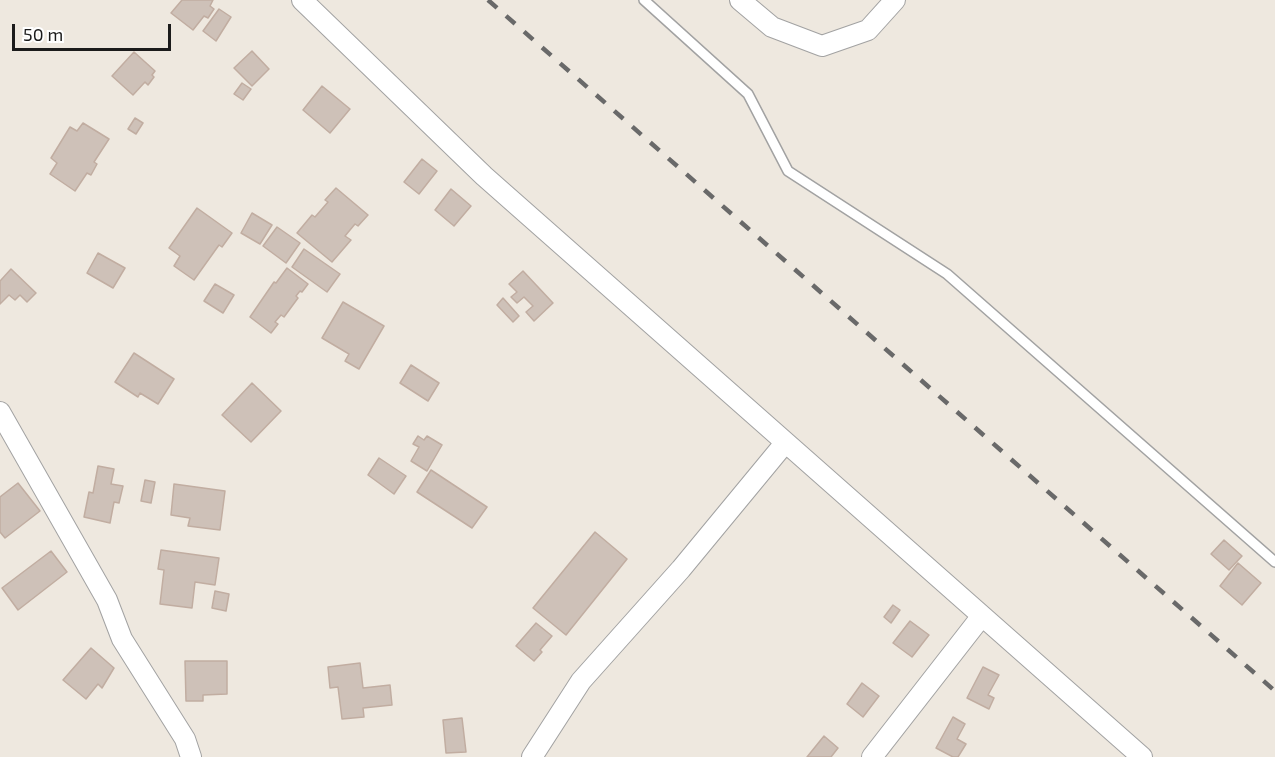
<!DOCTYPE html>
<style>
body{margin:0}
#map{position:relative;width:1275px;height:757px;overflow:hidden;background:#eee8df;font-family:"Exo 2",sans-serif}
canvas{display:block}
.scale{position:absolute;left:12px;top:24px;width:159px;height:27px;box-sizing:border-box;border:3px solid #1b1b1b;border-top:0;padding-left:8px;font-size:18px;line-height:21px;white-space:nowrap;color:#1b1b1b;-webkit-text-stroke:4px #fff;paint-order:stroke}
</style>
<div id="map">
<canvas width="1275" height="757"></canvas>
<div class="scale">50 m</div>
</div>
<script>
const c = document.querySelector('canvas').getContext('2d');
c.lineJoin = 'round';
function paint(path, color) { c.fillStyle = color; c.fill(path, 'evenodd'); }
function strokePath(path, color, width, dash) { c.strokeStyle = color; c.lineWidth = width; c.lineCap = dash ? 'butt' : 'round'; c.setLineDash(dash || []); c.stroke(path); }
const building = new Path2D(`
 M182 0H213L210 6 214 9 208 18 204 16 193 30 171 13Z
 M219 9 231 17 216 41 203 31Z
 M252 51 269 69 252 86 234 68Z
 M134 52 155 71 152 75 154 77 148 85 145 82 133 95 112 76Z
 M242 83 251 89 243 100 234 94Z
 M322 86 350 109 330 133 303 110Z
 M135 118 143 123 136 134 128 129Z
 M83 123 109 139 94 162 97 164 91 175 87 173 75 191 50 174 57 163 51 158 70 127 77 131Z
 M422 159 437 171 419 194 404 182Z
 M336 188 368 215 358 226 355 224 345 236 351 240 332 262 297 233 312 215 315 217 328 202 325 200Z
 M451 189 471 206 454 226 435 210Z
 M197 208 232 233 222 247 219 245 194 280 174 266 180 256 169 248Z
 M252 213 272 225 260 244 241 233Z
 M277 227 300 243 286 263 263 246Z
 M304 249 340 274 327 292 292 267Z
 M98 253 125 268 113 288 87 273Z
 M287 268 308 284 302 292 300 291 296 296 298 298 284 317 281 315 275 322 278 324 271 333 250 317 274 282 276 283Z
 M11 269 36 293 27 302 20 295 15 300 9 295 0 304V281Z
 M523 271 553 303 534 321 526 312 533 306 524 297 517 303 511 297 517 292 509 284Z
 M215 284 234 295 223 313 204 301Z
 M503 298 519 316 513 322 497 305Z
 M343 302 384 326 359 369 345 361 349 354 322 338Z
 M134 353 174 379 158 404 140 393 138 397 115 382Z
 M411 365 439 383 428 401 400 383Z
 M252 383 281 411 251 442 222 415Z
 M418 436 424 440 427 436 442 445 427 471 411 461 419 447 413 444Z
 M379 458 406 476 394 494 368 475Z
 M98 466 114 469 111 484 123 486 119 503 114 502 110 523 84 517 89 492 93 493Z
 M431 470 487 507 472 528 417 492Z
 M145 480 155 482 151 503 141 501Z
 M18 483 40 511 5 538 0 532V497Z
 M174 484 225 491 220 530 188 526 190 518 171 515Z
 M595 532 627 559 566 635 533 608Z
 M1224 540 1242 556 1229 570 1211 554Z
 M161 550 219 558 215 585 195 582 192 608 160 604 164 570 158 569Z
 M51 551 67 572 18 610 2 588Z
 M1238 563 1261 583 1242 605 1220 586Z
 M215 591 229 594 226 611 212 608Z
 M893 605 900 610 891 623 884 617Z
 M910 621 929 635 912 657 893 643Z
 M536 623 552 636 540 650 542 652 534 661 516 646Z
 M91 648 114 668 102 688 98 684 86 699 63 680Z
 M185 661H227V694L203 695V701H186Z
 M360 663 363 688 390 685 392 705 363 708 364 717 342 719 338 687 330 688 328 667Z
 M983 667 999 675 988 695 994 698 989 709 967 698Z
 M862 683 879 696 863 717 847 704Z
 M953 717 965 724 957 739 966 744 958 757H953L936 748Z
 M462 718 466 752 446 753 443 720Z
 M824 736 838 748 831 757H807Z`);
const lane = new Path2D(`
 M644 0 748 94 788 171 947 274 1275 562`);
const street = new Path2D(`
 M302 0 484 176 1142 757
 M740 0 772 27 822 46 868 30 895 0
 M0 412 107 600 122 639 185 739 191 757
 M532 757 581 681 681 569 785 443
 M872 757 981 617`);
const rail = new Path2D(`
 M488 0 1275 691`);
paint(building, '#cec1b8');
strokePath(building, '#c1ada1', 1.5);
strokePath(lane, '#a2a2a2', 12);
strokePath(street, '#a2a2a2', 22);
strokePath(lane, '#fff', 9);
strokePath(street, '#fff', 20);
strokePath(rail, '#696969', 4.5, [12, 12]);
</script>
